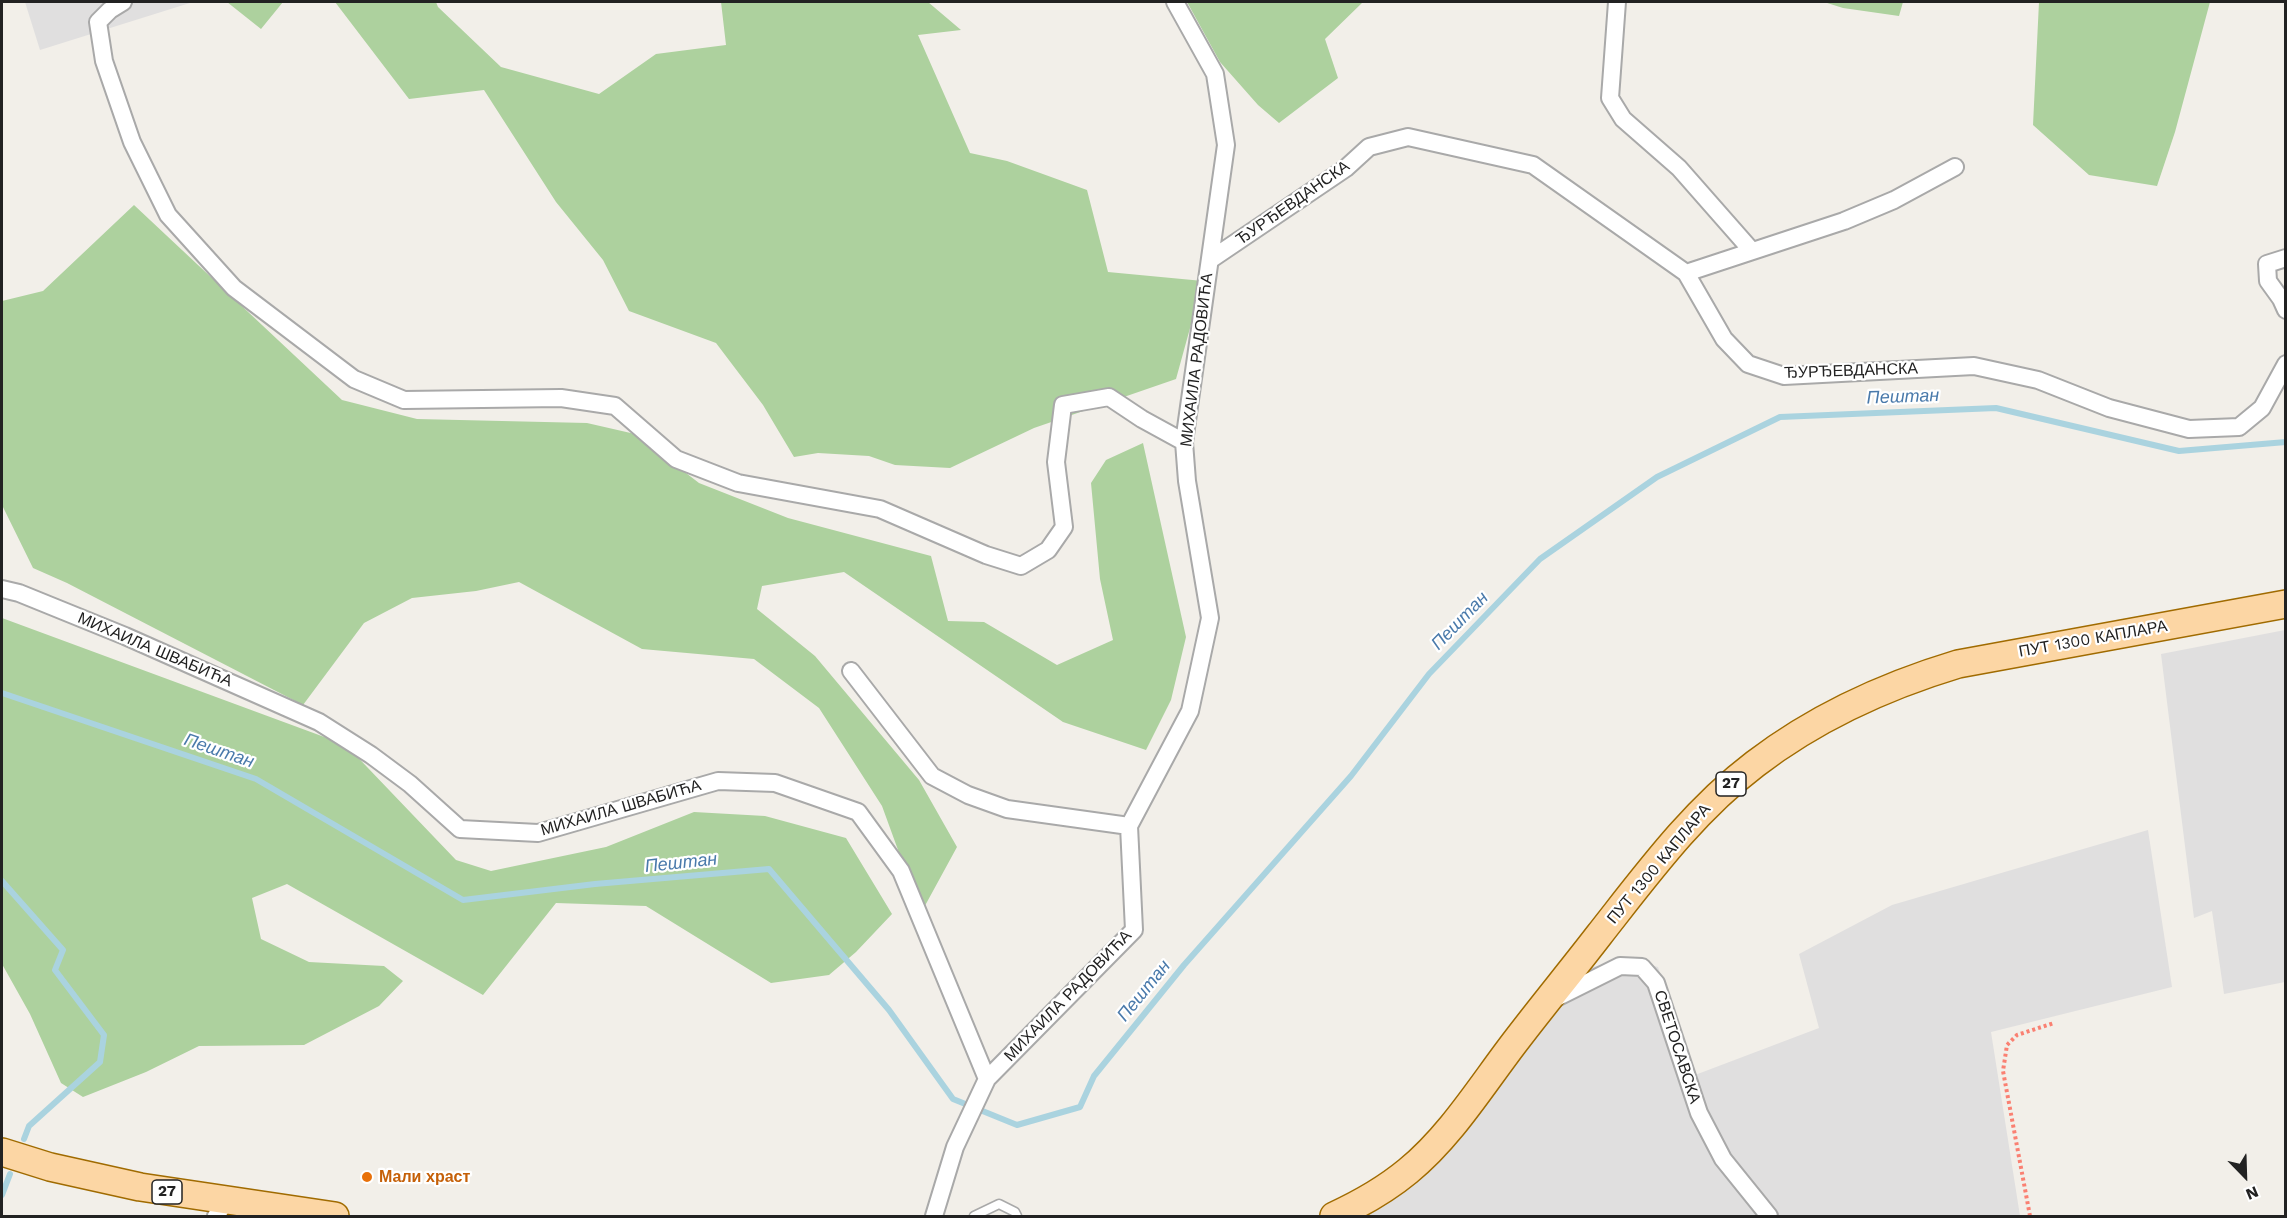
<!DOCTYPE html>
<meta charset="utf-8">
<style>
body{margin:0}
#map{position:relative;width:2287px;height:1218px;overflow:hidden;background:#f2efe9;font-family:"Work Sans",sans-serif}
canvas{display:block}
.frame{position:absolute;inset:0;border:3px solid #222;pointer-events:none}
.north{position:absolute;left:2215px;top:1146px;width:60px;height:60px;-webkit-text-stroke:4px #fff;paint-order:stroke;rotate:157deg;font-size:16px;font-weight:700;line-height:24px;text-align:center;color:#222}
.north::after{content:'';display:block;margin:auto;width:21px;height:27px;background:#222;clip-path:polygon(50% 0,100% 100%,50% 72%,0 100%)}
</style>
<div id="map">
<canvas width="2287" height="1218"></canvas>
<div class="frame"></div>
<div class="north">N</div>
</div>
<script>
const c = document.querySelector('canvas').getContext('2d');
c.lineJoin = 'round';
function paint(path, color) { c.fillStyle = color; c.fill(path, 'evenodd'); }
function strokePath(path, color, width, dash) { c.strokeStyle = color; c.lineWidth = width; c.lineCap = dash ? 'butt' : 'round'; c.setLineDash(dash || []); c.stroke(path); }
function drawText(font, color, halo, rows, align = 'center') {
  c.font = font + ' "Work Sans",sans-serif'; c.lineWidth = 4.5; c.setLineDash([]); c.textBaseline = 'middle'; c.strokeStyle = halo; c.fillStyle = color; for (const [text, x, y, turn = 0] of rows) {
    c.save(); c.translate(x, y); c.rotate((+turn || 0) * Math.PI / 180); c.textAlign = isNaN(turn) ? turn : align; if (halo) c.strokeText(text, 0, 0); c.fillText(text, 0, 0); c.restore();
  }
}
const residential = new Path2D(`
 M25 2H193L40 50Z
 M2285 630V982L2224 994 2212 911 2194 918 2161 654Z
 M2148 830 2172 987 1991 1032 2020 1216H1355L1569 972 1630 959 1658 967 1695 1075 1819 1028 1799 954 1892 905Z`);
const forest = new Path2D(`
 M227 2H283L261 29Z
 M335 2H436L438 7 501 67 599 94 656 54 726 45 721 2H928L961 30 918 35 970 153 1007 161 1087 190 1108 272 1203 281 1176 379 1034 428 950 468 895 465 869 456 818 453 794 457 763 405 716 343 629 311 603 260 556 202 484 90 409 99Z
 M1187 2H1363L1325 39 1338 78 1279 123 1258 105 1220 62Z
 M1824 2H1903L1899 16 1843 8Z
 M2039 2H2210L2175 132 2157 186 2089 175 2033 125Z
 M134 205 342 400 417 419 587 423 635 434 699 483 788 518 931 556 948 621 984 622 1057 665 1113 640 1100 579 1091 483 1106 460 1143 443 1186 637 1171 700 1146 750 1063 722 844 572 762 586 757 609 815 656 919 780 957 847 921 913 882 806 819 708 754 659 642 649 519 582 476 591 412 598 364 623 303 705 67 583 33 568 2 505V301L43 291Z
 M2 618 346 745 456 860 491 871 606 847 694 812 765 816 846 838 892 914 856 952 829 975 771 983 646 906 556 903 483 995 287 884 252 898 261 939 309 962 384 966 403 981 379 1006 304 1045 199 1046 146 1072 83 1097 61 1083 30 1014 2 964Z`);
const stream = new Path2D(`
 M2 693 256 779 463 900 595 884 769 869 889 1010 953 1099 1017 1125 1080 1107 1094 1076 1184 965 1351 776 1429 674 1540 559 1657 477 1780 417 1996 408 2179 451 2286 442
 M2 881 63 950 55 970 104 1035 100 1062 29 1126 24 1139
 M2 1195 10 1174`);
const path = new Path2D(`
 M2030 1216 2003 1071 2007 1045 2017 1035 2054 1023`);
const service = new Path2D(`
 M974 1216 999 1204 1015 1212 1017 1216`);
const minor = new Path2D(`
 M123 2 110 10 98 22 104 61 132 142 168 215 234 288 354 379 404 400 561 398 615 406 676 459 738 483 880 509 986 555 1021 566 1048 550 1064 527 1056 462 1063 405 1109 397 1142 419 1184 442
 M1617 2 1610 98 1623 119 1679 168 1752 251
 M2286 258 2267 264 2268 281 2281 299 2286 310
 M1210 260 1346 168 1369 147 1408 137 1533 165 1686 273 1724 339 1748 364 1784 376 1974 366 2038 380 2109 408 2189 429 2239 427 2262 408 2286 364
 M1686 273 1844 221 1894 200 1955 167
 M2 589 19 593 125 636 319 722 371 755 410 784 460 829 538 833 718 781 775 783 858 812 901 871 987 1079
 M851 671 932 776 968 795 1007 809 1129 826
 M1554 999 1620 966 1642 967 1656 983 1699 1113 1723 1159 1769 1216
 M216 1216 227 1200
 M934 1216 955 1147 987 1079 1134 930 1129 826 1190 711 1210 618 1187 481 1184 442 1226 145 1215 74 1175 2`);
const primary = new Path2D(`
 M2 1152 50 1167 140 1187 335 1216
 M1334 1216C1360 1204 1385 1190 1408 1171 1452 1135 1483 1083 1518 1038 1544 1004 1572 970 1599 935 1647 874 1693 811 1755 764 1815 718 1885 686 1958 664L2286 604`);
const markers = [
 [367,1177,6,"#e8710a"]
];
const shields = [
 [1731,784,30],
 [167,1192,30]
];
const shieldNames = [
 ["27",1731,784],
 ["27",167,1192]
];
const streetNames = [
 ["ЂУРЂЕВДАНСКА",1293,203,-35],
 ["МИХАИЛА РАДОВИЋА",1197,360,-83],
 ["ЂУРЂЕВДАНСКА",1851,371,-2],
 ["ПУТ 1300 КАПЛАРА",2093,639,-10],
 ["МИХАИЛА ШВАБИЋА",155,650,23],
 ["МИХАИЛА ШВАБИЋА",621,808,-16],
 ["ПУТ 1300 КАПЛАРА",1659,864,-50],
 ["МИХАИЛА РАДОВИЋА",1068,996,-46],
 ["СВЕТОСАВСКА",1677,1047,72]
];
const foodNames = [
 ["Мали храст",379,1177]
];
const waterNames = [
 ["Пештан",1903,397,-2],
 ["Пештан",1460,621,-46],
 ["Пештан",219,751,19],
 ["Пештан",681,863,-6],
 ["Пештан",1144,991,-51]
];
paint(residential, '#e0dfdf');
paint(forest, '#add19e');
strokePath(stream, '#aad3df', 6);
strokePath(service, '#a9a9a9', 11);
strokePath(minor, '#a9a9a9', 20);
strokePath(primary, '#a06b00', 30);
strokePath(path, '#fa8072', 4, [3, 3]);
strokePath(service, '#fff', 8);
strokePath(minor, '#fff', 16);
strokePath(primary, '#fcd6a4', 27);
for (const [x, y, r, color] of markers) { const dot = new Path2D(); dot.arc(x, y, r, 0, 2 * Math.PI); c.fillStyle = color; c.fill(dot); strokePath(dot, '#fff', 2); }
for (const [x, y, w] of shields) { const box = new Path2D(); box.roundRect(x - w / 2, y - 12, w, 24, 4.5); c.fillStyle = '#fff'; c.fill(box); strokePath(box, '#222', 1.5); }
drawText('bold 15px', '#222', null, shieldNames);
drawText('16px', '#222', '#fff', streetNames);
drawText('bold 16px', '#c56008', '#fff', foodNames, 'left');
drawText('italic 18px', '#4a7aab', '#fff', waterNames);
</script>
